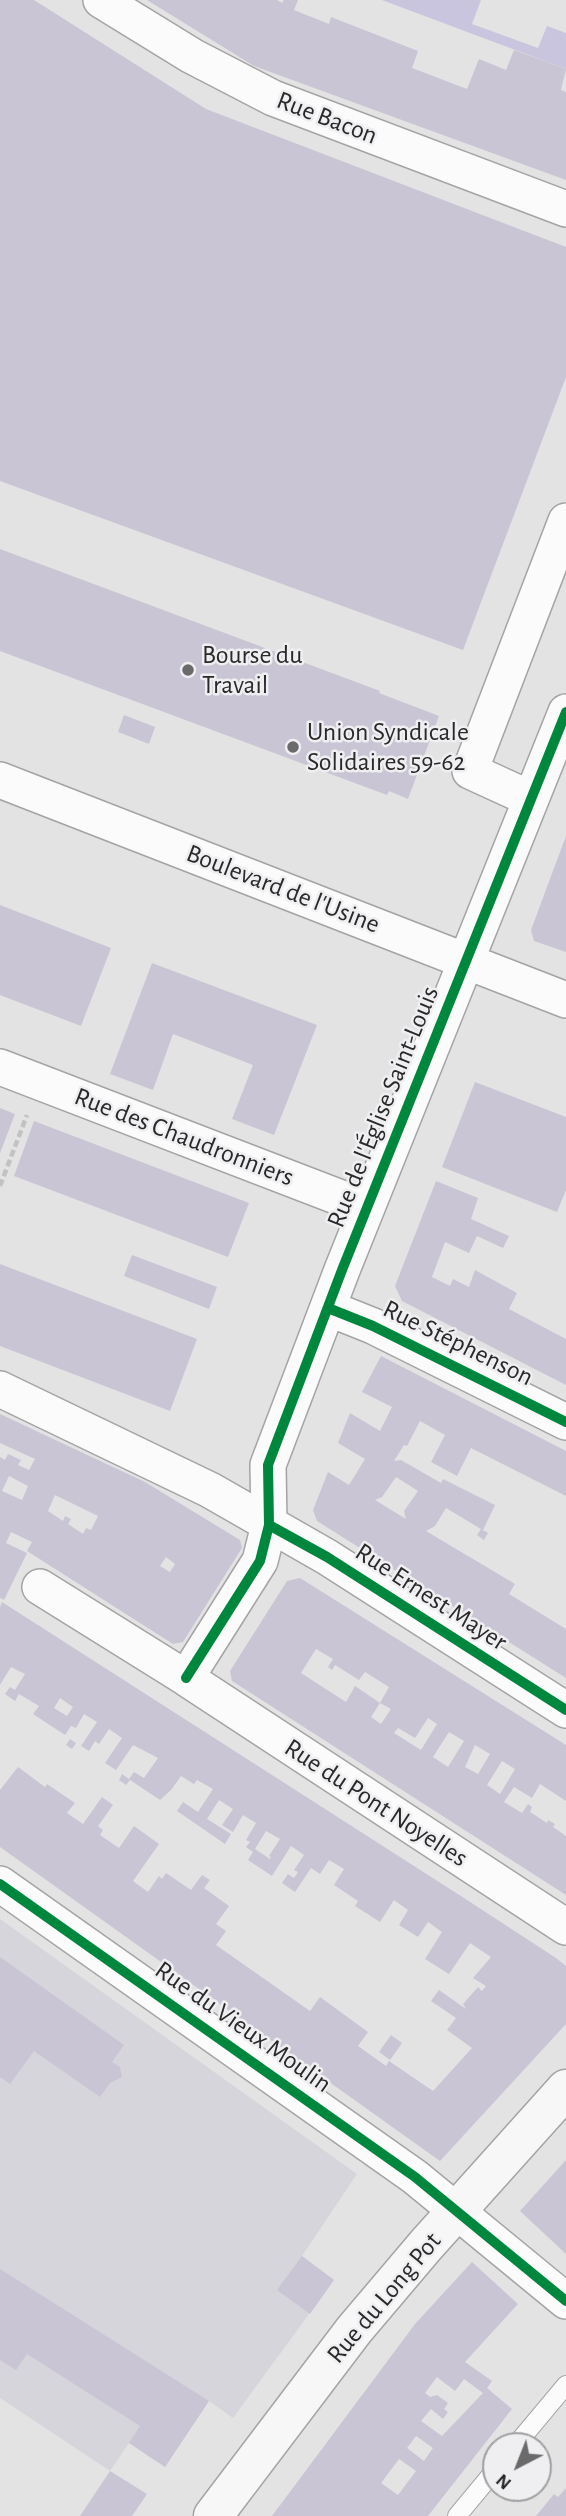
<!DOCTYPE html>
<meta charset="utf-8">
<style>
body{margin:0}
#map{position:relative;width:566px;height:2516px;overflow:hidden;background:#e3e3e4;font-family:"Alegreya Sans",sans-serif}
canvas{display:block}
.north{position:absolute;left:482px;top:2432px;width:70px;height:70px;box-sizing:border-box;background:#efeff2;border:2px solid #a0a0a2;border-radius:50%;rotate:222deg;font-size:19px;font-weight:700;line-height:28px;text-align:center;color:#29292a}
.north::after{content:'';display:block;margin:auto;width:24px;height:32px;background:#6a6a6b;clip-path:polygon(50% 0,100% 100%,50% 72%,0 100%)}
</style>
<div id="map">
<canvas width="566" height="2516"></canvas>
<div class="north">N</div>
</div>
<script>
const c = document.querySelector('canvas').getContext('2d');
c.lineJoin = 'round';
function paint(path, color) { c.fillStyle = color; c.fill(path, 'evenodd'); }
function strokePath(path, color, width, dash) { c.strokeStyle = color; c.lineWidth = width; c.lineCap = dash ? 'butt' : 'round'; c.setLineDash(dash || []); c.stroke(path); }
function drawText(font, color, halo, rows, align = 'center') {
  c.font = font + ' "Alegreya Sans",sans-serif'; c.lineWidth = 5; c.setLineDash([]); c.textBaseline = 'middle'; c.strokeStyle = halo; c.fillStyle = color; for (const [text, x, y, turn = 0] of rows) {
    c.save(); c.translate(x, y); c.rotate((+turn || 0) * Math.PI / 180); c.textAlign = isNaN(turn) ? turn : align; if (halo) c.strokeText(text, 0, 0); c.fillText(text, 0, 0); c.restore();
  }
}
const built = new Path2D(`
 M0 1919 357 2174 302 2256 334 2280 233 2418 209 2401 165 2467 129 2443 110 2471 0 2398Z`);
const green = new Path2D(`
 M382 0H481L472 24 538 48 547 26 566 33V69Z`);
const building = new Path2D(`
 M0 0H34L206 109 566 247V377L463 650 0 481Z
 M147 0H277L282 3 284 0H298L294 10 329 24 331 17 418 51 412 68 467 89 479 59 506 70 514 50 566 69 561 90 566 92V180L254 66Z
 M0 549 380 691 379 693 439 716 408 799 389 791 387 795 0 651Z
 M124 715 155 727 149 744 118 732Z
 M566 836V952L534 941 531 930Z
 M0 905 111 948 81 1026 0 995Z
 M152 963 317 1025 274 1135 232 1119 253 1065 173 1034 153 1090 110 1074Z
 M475 1082 566 1117V1190L557 1212 442 1167Z
 M0 1108 15 1114 0 1153Z
 M34 1121 249 1203 228 1257 14 1176Z
 M436 1181 478 1198 471 1219 509 1236 503 1248 477 1236 469 1253 445 1242 432 1277 450 1286 453 1279 469 1287 475 1270 517 1293 509 1309 566 1339V1385L402 1301 395 1286Z
 M132 1255 217 1287 209 1309 124 1276Z
 M0 1264 197 1339 170 1411 0 1346Z
 M381 1356 566 1451V1496L471 1448 457 1476 431 1462 445 1435 420 1421 407 1446 404 1445 394 1461 401 1460 441 1483 443 1479 495 1505 483 1530 488 1533 484 1540 477 1535 481 1529 446 1508 435 1526 426 1531 515 1584 509 1594 566 1629V1678L317 1521 313 1510 328 1472 349 1485 365 1459 338 1443 350 1413 380 1431 392 1407 362 1392ZM396 1477 418 1491 404 1511 406 1519 375 1500 382 1497Z
 M0 1414 145 1482 240 1540 242 1548 183 1642 173 1644 27 1551 32 1542 11 1532 6 1543 27 1553 4 1600 0 1598V1457L5 1460 8 1454 21 1460 18 1465 29 1470 35 1459 0 1443ZM9 1476 28 1486 22 1500 2 1491ZM55 1495 98 1516 91 1530 86 1528 83 1534 68 1524 71 1519 65 1516 63 1521 48 1511ZM166 1557 175 1564 170 1572 160 1566Z
 M300 1578 566 1745V1801L540 1784 532 1798 514 1787 504 1802 522 1813 528 1804 532 1807 530 1812 547 1823 548 1820 555 1824 553 1827 566 1836V1895L232 1681 230 1671 287 1581ZM316 1649 333 1659 328 1667 332 1670 335 1665 359 1680 365 1672 389 1687 380 1703 391 1709 381 1724 371 1717 380 1703 355 1686 346 1702 301 1673ZM428 1718 437 1724 421 1750 394 1733 398 1728 415 1738ZM449 1732 464 1741 448 1767 433 1757ZM475 1745 490 1754 478 1774 465 1767ZM502 1761 515 1769 500 1794 487 1785Z
 M2 1602 464 1898 556 1958 566 1966V2024L440 2161 0 1847V1790L18 1767 45 1787 47 1784 75 1803 67 1813 83 1824 102 1797 113 1805 98 1826 103 1830 100 1835 119 1848 134 1826 159 1844 133 1881 148 1892 159 1876 162 1879 166 1873 191 1890 202 1875 210 1880 204 1888 229 1906 216 1924 226 1931 216 1945 310 2011 320 1997 368 2032 358 2046 386 2066 389 2061 433 2091 472 2048 447 2030 456 2018 431 2001 439 1990 466 2009 463 2004 478 1987 482 1991 486 1986 473 1978 491 1957 470 1943 449 1974 425 1959 442 1932 428 1922 418 1937 399 1925 408 1910 394 1900 380 1922 355 1906 358 1901 334 1885 344 1869 329 1860 320 1874 311 1868 295 1892 282 1883 288 1874 294 1878 298 1872 294 1870 304 1855 291 1846 272 1876 248 1860 253 1852 246 1847 250 1842 246 1840 256 1823 243 1815 233 1832 222 1825 233 1809 219 1800 207 1819 231 1834 225 1844 177 1811 183 1802 198 1812 213 1789 197 1780 194 1784 181 1776 171 1790 160 1800 130 1780 126 1785 119 1780 122 1774 129 1779 134 1772 144 1778 158 1758 133 1745 116 1770 105 1763 122 1738 109 1729 99 1744 95 1741 89 1751 81 1746 97 1722 84 1714 76 1728 71 1726 65 1735 33 1714 39 1706 19 1694 15 1701 5 1694 10 1687 15 1690 25 1674 11 1667 0 1685V1607ZM60 1698 73 1707 67 1716 54 1708ZM266 1831 280 1839 269 1856 271 1857 270 1859 255 1849Z
 M70 1739 76 1743 72 1749 66 1745Z
 M0 1957 124 2045 112 2062 120 2067 122 2077 110 2083 100 2097 34 2051 10 2084 0 2077Z
 M391 2035 402 2043 390 2060 379 2052Z
 M566 2160V2254L520 2211Z
 M302 2256 334 2280 310 2314 277 2290Z
 M472 2262 518 2304 465 2362 492 2381 487 2388 512 2409 428 2516H272L415 2324ZM437 2377 455 2391 464 2379 483 2393 442 2436 421 2421 431 2409 443 2419 448 2412 444 2409 448 2403 437 2395 430 2397 425 2393ZM416 2436 433 2448 424 2461 407 2448ZM399 2459 416 2471 398 2495 381 2483Z
 M0 2269 209 2401 165 2467 129 2443 140 2426 27 2354 16 2370 0 2360Z
 M110 2471 147 2494 132 2516H80Z
 M566 2488V2516H536L554 2494 558 2497Z`);
const path = new Path2D(`
 M0 1186 27 1115`);
const lane = new Path2D(`
 M515 2446 566 2385
 M457 2516 496 2469`);
const street = new Path2D(`
 M101 0 192 56 273 98 566 209
 M0 780 566 1000
 M531 799 470 771 566 521
 M0 1067 367 1208
 M328 1308 373 1326 566 1422
 M0 1389 210 1490 327 1557 566 1710
 M40 1587 186 1678 566 1927
 M186 1678 260 1561 269 1525 268 1465 342 1270 566 712
 M0 1884 415 2177 566 2301`);
const secondary = new Path2D(`
 M213 2516 354 2330 426 2245 566 2089`);
const cycleway = new Path2D(`
 M328 1308 373 1326 566 1422
 M269 1525 327 1557 566 1710
 M186 1678 260 1561 269 1525 268 1465 342 1270 566 712
 M0 1884 415 2177 566 2301`);
const markers = [
 [188,670,7,"#6a6a6b"],
 [293,747,7,"#6a6a6b"]
];
const streetNames = [
 ["Rue Bacon",327,118,21],
 ["Boulevard de l'Usine",283,889,21],
 ["Rue de l'Église Saint-Louis",383,1107,-68],
 ["Rue des Chaudronniers",184,1137,21],
 ["Rue Stéphenson",458,1343,26],
 ["Rue Ernest Mayer",431,1597,33],
 ["Rue du Pont Noyelles",376,1803,33],
 ["Rue du Vieux Moulin",243,2027,35],
 ["Rue du Long Pot",384,2298,-50]
];
const poiNames = [
 ["Bourse du",202,655],
 ["Travail",202,685],
 ["Union Syndicale",307,732],
 ["Solidaires 59-62",307,762]
];
paint(built, '#d6d5db');
paint(green, '#cac5de');
paint(building, '#c9c5d4');
strokePath(lane, '#a4a4a5', 20);
strokePath(street, '#a4a4a5', 38);
strokePath(secondary, '#a4a4a5', 41);
strokePath(path, '#c2c2c3', 4.5, [7, 3.5]);
strokePath(lane, '#fbfbfb', 18);
strokePath(street, '#fbfbfb', 35);
strokePath(secondary, '#f7f7f8', 38);
strokePath(cycleway, '#00873e', 10);
for (const [x, y, r, color] of markers) { const dot = new Path2D(); dot.arc(x, y, r, 0, 2 * Math.PI); c.fillStyle = color; c.fill(dot); strokePath(dot, '#efeff2', 2.5); }
drawText('26px', '#29292a', '#efeff2', streetNames);
drawText('26px', '#29292a', '#efeff2', poiNames, 'left');
</script>
